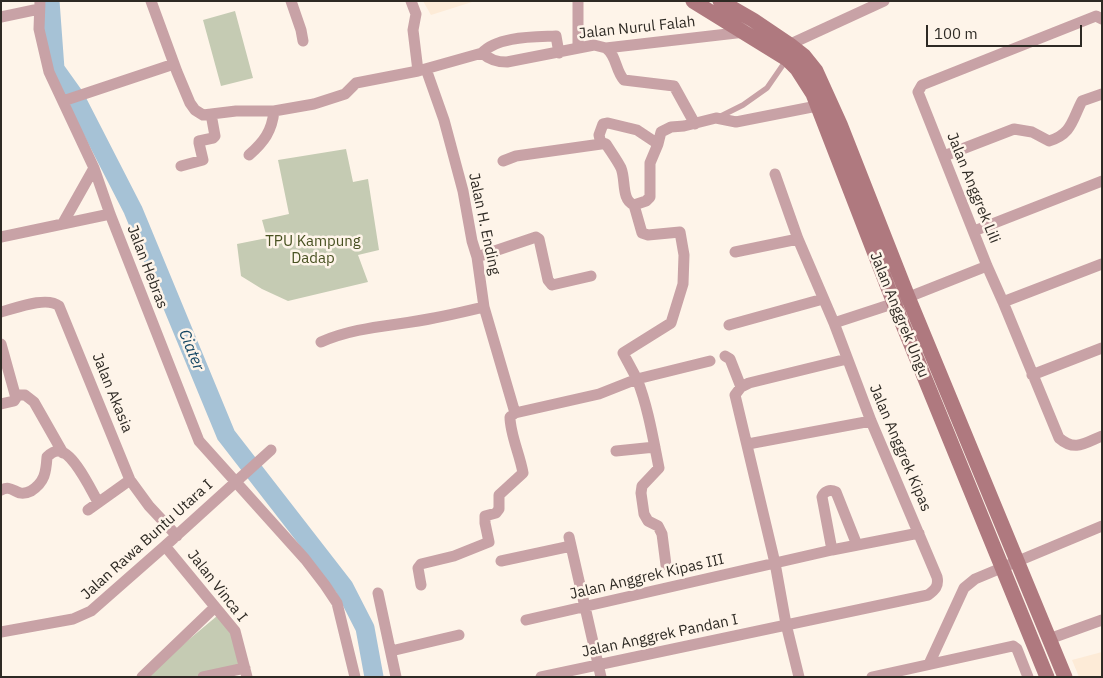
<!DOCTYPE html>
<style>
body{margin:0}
#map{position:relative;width:1103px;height:678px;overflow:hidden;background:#fef4e9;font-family:"IBM Plex Sans",sans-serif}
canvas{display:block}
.frame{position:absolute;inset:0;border:2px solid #2e2a24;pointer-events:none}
.scale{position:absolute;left:926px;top:25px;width:156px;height:22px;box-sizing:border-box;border:2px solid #2e2a24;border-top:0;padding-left:6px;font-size:15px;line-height:18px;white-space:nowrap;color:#2e2a24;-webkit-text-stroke:4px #fef4e9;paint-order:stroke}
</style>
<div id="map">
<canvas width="1103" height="678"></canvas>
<div class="frame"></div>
<div class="scale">100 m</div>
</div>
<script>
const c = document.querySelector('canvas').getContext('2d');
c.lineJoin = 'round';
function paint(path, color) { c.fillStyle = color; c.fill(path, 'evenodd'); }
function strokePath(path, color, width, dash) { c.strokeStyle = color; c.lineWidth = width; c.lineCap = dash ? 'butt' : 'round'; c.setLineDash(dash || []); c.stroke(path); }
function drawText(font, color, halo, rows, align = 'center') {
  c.font = font + ' "IBM Plex Sans",sans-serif'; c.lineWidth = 5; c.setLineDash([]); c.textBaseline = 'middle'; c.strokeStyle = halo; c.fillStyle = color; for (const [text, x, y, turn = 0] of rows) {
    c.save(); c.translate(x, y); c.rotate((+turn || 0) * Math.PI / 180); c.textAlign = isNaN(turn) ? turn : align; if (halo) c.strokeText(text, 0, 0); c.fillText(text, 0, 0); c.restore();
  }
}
const built = new Path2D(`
 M423 1H471L472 2 431 15Z
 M1102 652V677H1079L1072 660Z`);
const green = new Path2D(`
 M235 11 253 78 221 86 203 20Z
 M346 149 353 182 368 179 379 250 358 255 368 282 288 301 262 289 241 276 237 244 267 238 262 220 289 214 278 160Z
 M217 616 231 634 240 667 192 677H144Z`);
const river = new Path2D(`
 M50 1 55 69 75 97 133 210 226 435 344 587 365 628 374 677`);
const lane = new Path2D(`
 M717 118 743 105 767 88 787 59`);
const street = new Path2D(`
 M40 1 39 29 49 72 94 168 110 214 199 441 305 559 325 585 337 603 355 677
 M151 1 177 72 190 103 195 110 203 115 236 111H274L314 104 345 94 356 83 418 71 482 53C490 60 497 62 507 62L594 45 606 48 745 32
 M291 1 301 30 303 41
 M411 1 416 14 413 30 418 71
 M1 17 39 9
 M1102 19 1096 16 922 85 918 92 987 266 1003 302 1059 438C1075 452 1085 443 1102 436
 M784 47 884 1
 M578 48V2
 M606 48C617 56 615 70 624 80L674 86 695 124
 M482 53C497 36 535 37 556 36L559 53
 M426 69 444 120 463 191 472 241 477 257 484 307 515 413
 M63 101 174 64
 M249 155C264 142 272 131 274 111
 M944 156 1014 129 1032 132 1049 141C1072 134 1072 120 1082 101L1102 94
 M503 161 516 156 601 144 599 135 603 124 608 123 637 130 658 144 661 132 671 127 684 126 716 118 736 122 817 106
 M181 166 203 160 199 143V141L213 138 215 136 211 114
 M634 205 646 201 650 197V163L658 144
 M63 223 94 168
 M974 231 1102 181
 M1 237 110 214
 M735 252 798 239
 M477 257 536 237 539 239 548 280 552 285 591 276
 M1003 302 1102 264
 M1 312C16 308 47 296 59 306L130 480 149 506 177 536
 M834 323 886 306 987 266
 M729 325 823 299
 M321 342C357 326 396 326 434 318 451 315 467 311 484 307
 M1 344 16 398 14 401 1 404
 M725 356 730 359 741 387
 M1032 375 1102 348
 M15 395H25L34 402 63 453
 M748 444 871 421
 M616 451 655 447
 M1 490C9 486 12 490 20 493 24 494 27 493 31 491 45 482 46 472 47 457 50 454 54 451 58 451 73 451 91 490 98 502
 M88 510 130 480
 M569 537 601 677
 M165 546 235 631 247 677
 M832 550 822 497C824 491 830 489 836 492L857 545
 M501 561 571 546
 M666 565 662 534 658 526 648 521 644 514 641 493 642 486 659 468C653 438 648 407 637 379L710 361
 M421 585 418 568 421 564 454 556 489 542 485 523V516L496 513 499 509V495L523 473C520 455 510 434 510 417L515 413 599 394 637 379 623 353 671 323 683 284 684 255 680 232 648 235 642 233 634 205C621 200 626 180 621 168 617 160 611 152 606 144L603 143 601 144
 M378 593 396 677
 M526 620 832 550 919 533
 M1 632 73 619 91 611 165 546 271 450
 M1049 639 1102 620
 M391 651 459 635
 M929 664 964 588 975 579 1102 526
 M142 677 215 607
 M203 677 245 668
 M541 677 928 595C935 590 939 586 937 577L871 421 834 323 798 239 775 174
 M799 677 786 624 775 563 735 395 741 387 749 383 847 359
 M872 677 1013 646 1017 649 1028 677`);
const secondary = new Path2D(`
 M693 1 787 59 797 69 813 94 894 303 1047 677
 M720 1 753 20 790 45 804 56 816 71 840 124 908 297 1065 677`);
const streetNames = [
 ["Jalan Nurul Falah",637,28,-6],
 ["Jalan Anggrek Lili",973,188,68],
 ["Jalan H. Ending",484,224,78],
 ["Jalan Hebras",147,267,69],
 ["Jalan Anggrek Ungu",899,315,68],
 ["Jalan Akasia",112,393,68],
 ["Jalan Anggrek Kipas",900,448,67],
 ["Jalan Rawa Buntu Utara I",147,540,-42],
 ["Jalan Anggrek Kipas III",647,577,-13],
 ["Jalan Vinca I",217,586,52],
 ["Jalan Anggrek Pandan I",660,636,-12]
];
const parkNames = [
 ["TPU Kampung",313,242],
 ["Dadap",313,259]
];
const waterNames = [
 ["Ciater",191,350,68]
];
paint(built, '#fdebd7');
paint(green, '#c5cbb3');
strokePath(river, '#a6c2d6', 19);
strokePath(lane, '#c8a2a6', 5.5);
strokePath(street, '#c8a2a6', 11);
strokePath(secondary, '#af797f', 15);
drawText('15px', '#2e2a24', '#fef4e9', streetNames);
drawText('15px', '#485121', '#fef4e9', parkNames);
drawText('italic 16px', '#144663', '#fef4e9', waterNames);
</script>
